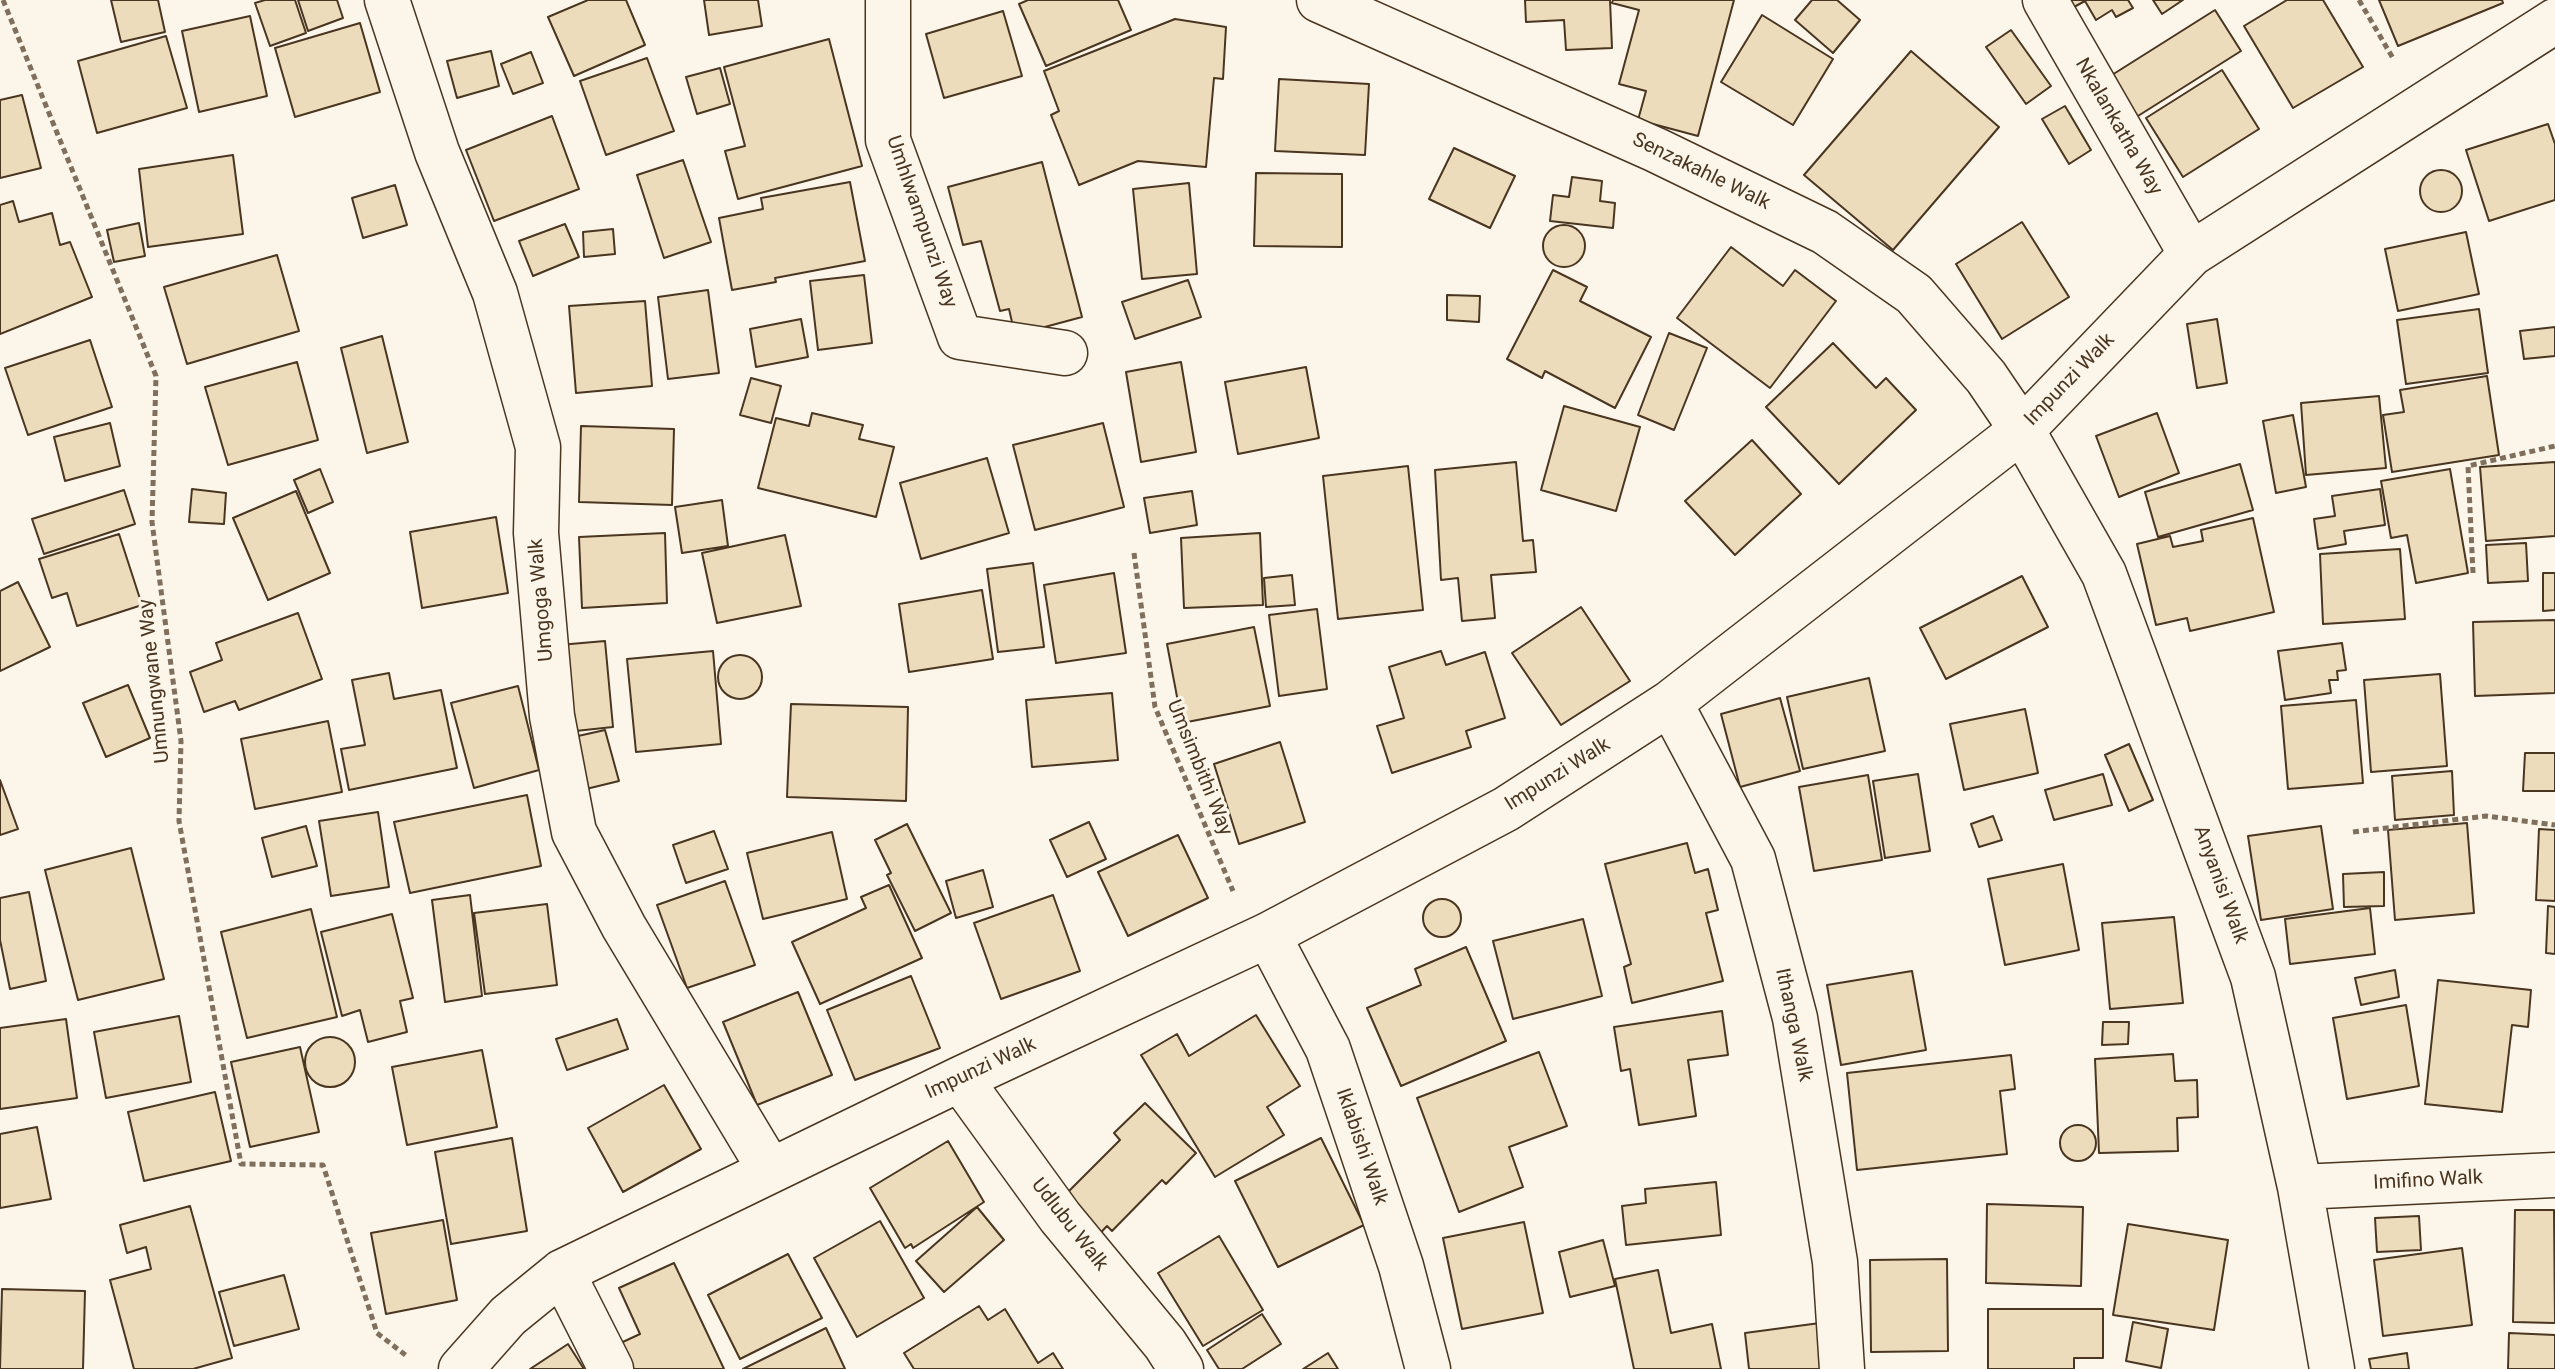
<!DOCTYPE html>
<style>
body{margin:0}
canvas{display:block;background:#fbf6e9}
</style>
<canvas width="2555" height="1369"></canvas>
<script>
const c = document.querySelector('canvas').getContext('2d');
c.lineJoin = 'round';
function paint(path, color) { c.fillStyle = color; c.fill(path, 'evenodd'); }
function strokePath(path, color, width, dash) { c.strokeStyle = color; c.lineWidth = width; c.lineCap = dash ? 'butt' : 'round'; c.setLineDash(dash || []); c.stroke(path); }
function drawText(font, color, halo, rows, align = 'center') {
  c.font = font + ' Roboto,sans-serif'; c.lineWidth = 6; c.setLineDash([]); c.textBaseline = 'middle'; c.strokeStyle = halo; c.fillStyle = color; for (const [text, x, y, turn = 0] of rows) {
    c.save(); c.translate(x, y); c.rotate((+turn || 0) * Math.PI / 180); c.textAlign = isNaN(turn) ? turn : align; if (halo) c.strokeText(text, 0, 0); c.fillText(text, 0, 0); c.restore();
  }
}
const building = new Path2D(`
 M111 0H158L165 32 121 42Z
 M265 0H295L306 33 270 46 255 3Z
 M298 0H337L343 18 308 31Z
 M588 0H626L645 45 574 76 548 17Z
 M704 0H758L762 26 709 35Z
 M1028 0H1118L1131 30 1046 66 1019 4Z
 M1525 0H1610L1612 48 1566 50 1564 20 1526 22Z
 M1613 0H1734L1698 136 1638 120 1646 91 1619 84 1639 10 1612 3Z
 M1812 0H1837L1860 20 1833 53 1795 20Z
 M2070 0H2128L2133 8 2116 17 2112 10 2096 20 2085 1 2074 7Z
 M2153 0H2183L2162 14Z
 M2287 0H2323L2363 67 2293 108 2244 26Z
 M2379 0H2502L2503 3 2398 46Z
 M2215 10 2241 51 2130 121 2104 80Z
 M1003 11 1022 76 944 98 926 34Z
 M1762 15 1833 59 1793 125 1721 82Z
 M250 16 267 96 199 112 182 31Z
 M1175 19 1226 27 1223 79 1214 78 1206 167 1138 161 1079 185 1051 115 1059 111 1044 71Z
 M360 23 380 92 295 117 275 48Z
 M2011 30 2051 86 2026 104 1986 47Z
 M166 36 187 108 97 133 78 61Z
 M829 39 862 166 738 199 725 151 745 146 724 67Z
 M491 51 499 86 457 98 447 61Z
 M1911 51 1999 127 1893 250 1804 175Z
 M531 52 543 83 513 94 501 64Z
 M647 58 674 131 606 155 580 81Z
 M720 68 730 104 697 114 686 77Z
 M2222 70 2259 129 2183 177 2146 118Z
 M1279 79 1369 84 1365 155 1275 151Z
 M22 95 41 168 0 178V100Z
 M2065 106 2091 150 2069 164 2042 119Z
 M552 116 579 189 494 221 466 150Z
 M2548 124 2555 144V200L2489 221 2466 150Z
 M1454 148 1515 176 1490 228 1429 199Z
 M233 155 243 234 148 247 139 169Z
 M683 160 711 242 664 258 637 175Z
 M1042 162 1082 317 1015 335 1009 309 1000 311 981 241 963 245 948 187Z
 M2420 191a21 21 0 1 1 42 0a21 21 0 1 1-42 0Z
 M1256 173 1342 174V247L1254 246Z
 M1572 177 1602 181 1600 201 1615 203 1613 228 1550 221 1553 195 1569 197Z
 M850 182 865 261 775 278 776 282 732 290 719 218 763 209 761 198Z
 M1189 183 1197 274 1142 279 1133 189Z
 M395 185 407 225 363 238 352 198Z
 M13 201 19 222 52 213 60 245 70 242 92 297 0 334V205Z
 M2022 222 2069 297 2002 339 1956 264Z
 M139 223 145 256 114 262 107 230Z
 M565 224 579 257 533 276 519 241Z
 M1543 246a21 21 0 1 1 42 0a21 21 0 1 1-42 0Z
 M613 229 615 254 584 257 583 232Z
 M2466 232 2479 294 2398 311 2385 249Z
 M1731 247 1783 286 1795 270 1836 301 1770 388 1677 318Z
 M277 255 299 331 187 364 164 287Z
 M1553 270 1587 287 1580 301 1651 337 1615 408 1545 371 1542 378 1507 359Z
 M864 275 872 343 818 350 810 281Z
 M1188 280 1201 317 1135 339 1122 302Z
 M708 290 719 373 668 379 658 297Z
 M1447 295 1480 296 1479 322 1447 320Z
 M645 301 652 386 576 393 569 306Z
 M2479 309 2488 373 2406 384 2397 320Z
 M801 319 808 357 756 367 750 329Z
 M2217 319 2227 383 2197 388 2187 324Z
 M2555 327V356L2524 359 2520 331Z
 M1669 333 1707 348 1674 430 1638 415Z
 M382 336 408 442 367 453 341 348Z
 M90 340 112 407 28 435 5 368Z
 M1833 343 1876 388 1886 378 1916 410 1839 484 1766 407Z
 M297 362 318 440 228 465 205 387Z
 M1181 362 1196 452 1141 462 1126 372Z
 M1306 367 1319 438 1238 454 1225 382Z
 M2487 376 2499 455 2392 472 2383 415 2404 412 2400 390Z
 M751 378 781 386 771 423 740 415Z
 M2379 396 2386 468 2306 475 2301 403Z
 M1564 406 1640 427 1616 511 1541 490Z
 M812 413 863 425 859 439 894 447 876 517 758 488 776 418 809 426Z
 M2157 413 2179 473 2119 497 2096 436Z
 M2293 415 2306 487 2276 493 2263 421Z
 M110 423 120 466 65 481 54 437Z
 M1103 423 1124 507 1035 530 1013 445Z
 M581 426 674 429 672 505 579 502Z
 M1752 440 1801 494 1735 555 1685 501Z
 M987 458 1009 533 921 559 900 483Z
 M1516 462 1523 541 1533 540 1536 572 1491 575 1495 618 1462 621 1458 578 1441 580 1435 470Z
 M2555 462V536L2486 541 2480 467Z
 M2240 464 2253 510 2158 537 2145 492Z
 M1408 466 1423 610 1338 619 1323 476Z
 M320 469 333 502 308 513 294 480Z
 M2450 469 2468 573 2416 583 2407 535 2391 538 2381 481Z
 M192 489 226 493 224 524 189 522Z
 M2380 489 2385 525 2344 531 2346 544 2318 549 2314 519 2335 516 2332 496Z
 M124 490 135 524 44 554 32 519Z
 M296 491 330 573 268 600 233 518Z
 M1192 491 1197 525 1150 533 1144 498Z
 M722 500 728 546 682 553 675 507Z
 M496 517 508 593 422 608 410 532Z
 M2253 518 2274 612 2190 631 2187 618 2156 625 2137 544 2170 536 2173 547 2203 541 2201 530Z
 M665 533 667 603 582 608 579 537Z
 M1260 533 1263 605 1184 608 1181 538Z
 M119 534 142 605 77 626 67 593 52 598 39 559Z
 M785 535 801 606 717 623 702 553Z
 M2526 543 2528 581 2488 583 2486 545Z
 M2400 549 2405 619 2323 624 2320 554Z
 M1033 563 1044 647 998 652 987 569Z
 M1114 573 1126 653 1056 663 1044 585Z
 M2543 573H2555V610L2543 611Z
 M1292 575 1295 605 1266 607 1264 578Z
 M2022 576 2048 627 1946 679 1920 628Z
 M18 582 50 647 0 671V591Z
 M982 590 993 659 909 672 899 604Z
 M1581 607 1630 681 1561 725 1512 653Z
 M1317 609 1327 689 1279 696 1269 615Z
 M298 613 322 679 239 710 235 701 204 712 190 672 222 660 216 643Z
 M2555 620V693L2475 696 2473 622Z
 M1254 627 1270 706 1182 723 1167 644Z
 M605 641 613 727 566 732 559 645Z
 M2342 643 2346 670 2337 671 2338 680H2329L2331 693 2285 700 2278 651Z
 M713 651 721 744 636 752 627 659Z
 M1441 651 1446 665 1485 652 1505 718 1466 731 1471 747 1392 773 1377 726 1404 718 1389 667Z
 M718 677a22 22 0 1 1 44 0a22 22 0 1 1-44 0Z
 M389 673 394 699 441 690 457 768 349 790 341 749 365 745 352 680Z
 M2440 674 2447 766 2371 772 2364 680Z
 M1869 678 1885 751 1803 769 1787 697Z
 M128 685 150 738 106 757 83 703Z
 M518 686 539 770 474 788 451 703Z
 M1112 693 1118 760 1032 767 1026 700Z
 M1780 698 1800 771 1740 787 1721 714Z
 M2356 700 2363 783 2288 789 2281 706Z
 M791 704 908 707 906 801 787 797Z
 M2025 709 2038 773 1964 790 1950 724Z
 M328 721 342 792 255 809 241 739Z
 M605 730 619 781 582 790 569 738Z
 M1280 742 1305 822 1239 844 1214 764Z
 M2129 744 2153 800 2129 811 2105 755Z
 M2525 753H2555V791H2523Z
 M2452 771 2454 815 2395 820 2392 776Z
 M1918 774 1930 851 1885 858 1873 781Z
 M2103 774 2112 805 2054 820 2045 790Z
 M1868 775 1882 860 1814 871 1799 787Z
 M0 780 18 829 0 835Z
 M527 795 541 866 410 893 394 822Z
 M378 812 389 887 331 896 319 821Z
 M1993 816 2002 840 1979 847 1971 824Z
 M1089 822 1106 859 1067 877 1050 840Z
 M2467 823 2474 913 2395 920 2388 830Z
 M907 824 951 913 915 931 887 875 891 873 875 840Z
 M306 826 317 866 272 877 262 838Z
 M2321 826 2333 909 2261 920 2248 836Z
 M2539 829 2555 830V901L2536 900Z
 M714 831 728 869 686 883 673 845Z
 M832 832 847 899 763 919 747 853Z
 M1178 835 1208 898 1128 936 1098 872Z
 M1687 843 1695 873 1708 869 1718 910 1706 913 1723 981 1632 1003 1624 967 1631 964 1605 864Z
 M131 848 164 979 78 1000 45 870Z
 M2063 864 2079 950 2005 965 1988 879Z
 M983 870 993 907 956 918 946 881Z
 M2384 872V906L2344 907 2343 874Z
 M725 881 755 965 687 988 657 905Z
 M889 885 922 958 820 1004 792 942 866 908 861 897Z
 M29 892 46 981 10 989 0 940V898Z
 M470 895 482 996 445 1002 432 900Z
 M1053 895 1080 971 1001 999 974 923Z
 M1423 918a19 19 0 1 1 38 0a19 19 0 1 1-38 0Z
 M547 904 557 985 485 994 474 913Z
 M2548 906 2555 907V954L2546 953Z
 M2370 908 2375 954 2290 964 2285 919Z
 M311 909 337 1017 247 1038 221 932Z
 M392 914 413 998 400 1001 407 1032 368 1042 360 1010 342 1016 321 932Z
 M2174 917 2183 1003 2110 1009 2102 923Z
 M1583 919 1602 996 1513 1019 1493 941Z
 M1466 947 1506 1041 1401 1086 1367 1008 1421 985 1415 969Z
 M2395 970 2399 997 2361 1005 2355 978Z
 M1912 971 1926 1050 1841 1065 1827 985Z
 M911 976 940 1048 855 1080 827 1010Z
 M2438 980 2531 990 2528 1027 2512 1025 2502 1112 2425 1104Z
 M798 992 832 1075 757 1105 723 1022Z
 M2406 1005 2419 1086 2347 1099 2333 1018Z
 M1722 1011 1728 1055 1688 1060 1696 1116 1639 1125 1630 1069 1621 1071 1614 1027Z
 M1256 1015 1300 1086 1267 1107 1284 1135 1215 1177 1141 1055 1177 1034 1189 1056Z
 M179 1016 191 1082 106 1098 94 1032Z
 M66 1019 77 1098 0 1109V1028Z
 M617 1019 628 1049 567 1070 556 1039Z
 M2103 1022H2129L2128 1044 2102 1045Z
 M305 1062a25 25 0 1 1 50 0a25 25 0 1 1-50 0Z
 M300 1047 319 1132 250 1147 231 1062Z
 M482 1050 497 1127 407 1145 392 1067Z
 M1539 1052 1567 1126 1509 1147 1523 1187 1459 1212 1417 1098Z
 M2173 1054 2175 1081 2197 1080 2198 1117 2177 1118 2178 1151 2099 1153 2095 1059Z
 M2011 1055 2015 1089 2000 1091 2007 1154 1857 1170 1847 1073Z
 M664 1085 701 1149 623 1192 588 1128Z
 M215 1092 231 1161 144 1181 128 1112Z
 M1145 1103 1196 1153 1166 1184 1162 1180 1112 1231 1107 1226 1091 1243 1054 1206 1120 1140 1114 1133Z
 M2060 1143a18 18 0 1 1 36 0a18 18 0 1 1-36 0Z
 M37 1127 51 1199 0 1208V1134Z
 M512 1138 527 1231 451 1244 435 1152Z
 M1321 1138 1364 1225 1278 1267 1235 1181Z
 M948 1141 984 1202 913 1248 911 1244 905 1248 870 1188Z
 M1716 1182 1721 1235 1626 1245 1622 1206 1646 1203 1645 1189Z
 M1987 1204 2083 1207 2081 1286 1986 1283Z
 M190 1206 232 1358 193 1369H134L110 1280 151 1269 146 1247 127 1253 120 1225Z
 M977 1207 1004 1240 944 1292 916 1261Z
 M2515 1210H2554L2555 1323 2513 1322Z
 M2419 1216 2421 1250 2377 1252 2375 1218Z
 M443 1220 457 1300 386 1314 371 1233Z
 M880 1221 924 1298 857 1337 814 1258Z
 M1524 1222 1543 1313 1462 1329 1443 1238Z
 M2128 1224 2228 1240 2214 1330 2113 1315Z
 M1219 1236 1263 1310 1203 1346 1158 1273Z
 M1603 1240 1615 1286 1570 1297 1559 1252Z
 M2462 1248 2472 1325 2383 1336 2374 1260Z
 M788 1254 822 1318 740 1359 708 1295Z
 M1947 1259 1948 1351 1871 1352 1870 1260Z
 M674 1263 724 1369H622L612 1347 640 1334 619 1288Z
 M1658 1270 1671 1333 1712 1324 1721 1369H1634L1615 1279Z
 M284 1275 299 1329 234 1346 219 1292Z
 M2 1289 85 1291 83 1369H0Z
 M979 1306 988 1320 1005 1309 1038 1363 1053 1353 1063 1369H914L904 1353Z
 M1988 1309H2103V1358H2074V1369H1988Z
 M1262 1314 1281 1344 1242 1369H1219L1207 1350Z
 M2133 1322 2168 1329 2161 1368 2126 1361Z
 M1820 1323 1826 1369H1749L1745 1333Z
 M826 1328 845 1369H743Z
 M2509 1333 2555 1335V1369H2508Z
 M568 1344 584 1369H530Z
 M1328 1353 1338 1369H1303Z
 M2407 1353 2409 1369H2371L2369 1359Z`);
const path = new Path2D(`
 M3 0 156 376 152 522 181 741 179 821 241 1164 323 1165 377 1333 408 1357
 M2359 0 2394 60
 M1134 553 1155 707 1233 891
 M2473 573 2468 466 2555 446
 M2353 832 2486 816 2555 825`);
const minor = new Path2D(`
 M387 0 437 152 495 293 538 447 536 533 552 716 574 832 624 927 770 1170
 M888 0V140L960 337 1065 353
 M1319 0 1656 150 1825 232 1914 294 1986 377 2022 430 2104 574 2253 977 2300 1187 2332 1369
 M2045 0 2191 254
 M1670 703 1753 859 1795 1018 1835 1262 1842 1369
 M1268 935 1328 1049 1401 1266 1428 1369
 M960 1079 1060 1217 1165 1344 1181 1369
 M2300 1187 2555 1175
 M562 1272 611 1369
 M461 1369 508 1316 562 1272 960 1079 1268 935 1506 809 1670 703 2022 430 2191 254 2555 21`);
const streetNames = [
 ["Nkalankatha Way",2118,127,60],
 ["Senzakahle Walk",1701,172,26],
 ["Umhlwampunzi Way",921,222,71],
 ["Impunzi Walk",2070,380,-46],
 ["Umgoga Walk",542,600,-95],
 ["Umnungwane Way",155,681,-96],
 ["Umsimbithi Way",1199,768,68],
 ["Impunzi Walk",1558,775,-32],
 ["Anyanisi Walk",2220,885,70],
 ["Ithanga Walk",1793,1025,78],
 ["Impunzi Walk",981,1069,-25],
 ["Iklabishi Walk",1361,1147,71],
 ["Imifino Walk",2428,1181,-3],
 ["Udlubu Walk",1069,1225,52]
];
paint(building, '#ecdcbc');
strokePath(building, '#4a3520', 2);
strokePath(minor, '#4a3520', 47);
strokePath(path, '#7f6f5c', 5, [6, 4]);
strokePath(minor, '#fbf6e9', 44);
drawText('20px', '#4a3520', '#fbf6e9', streetNames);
</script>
